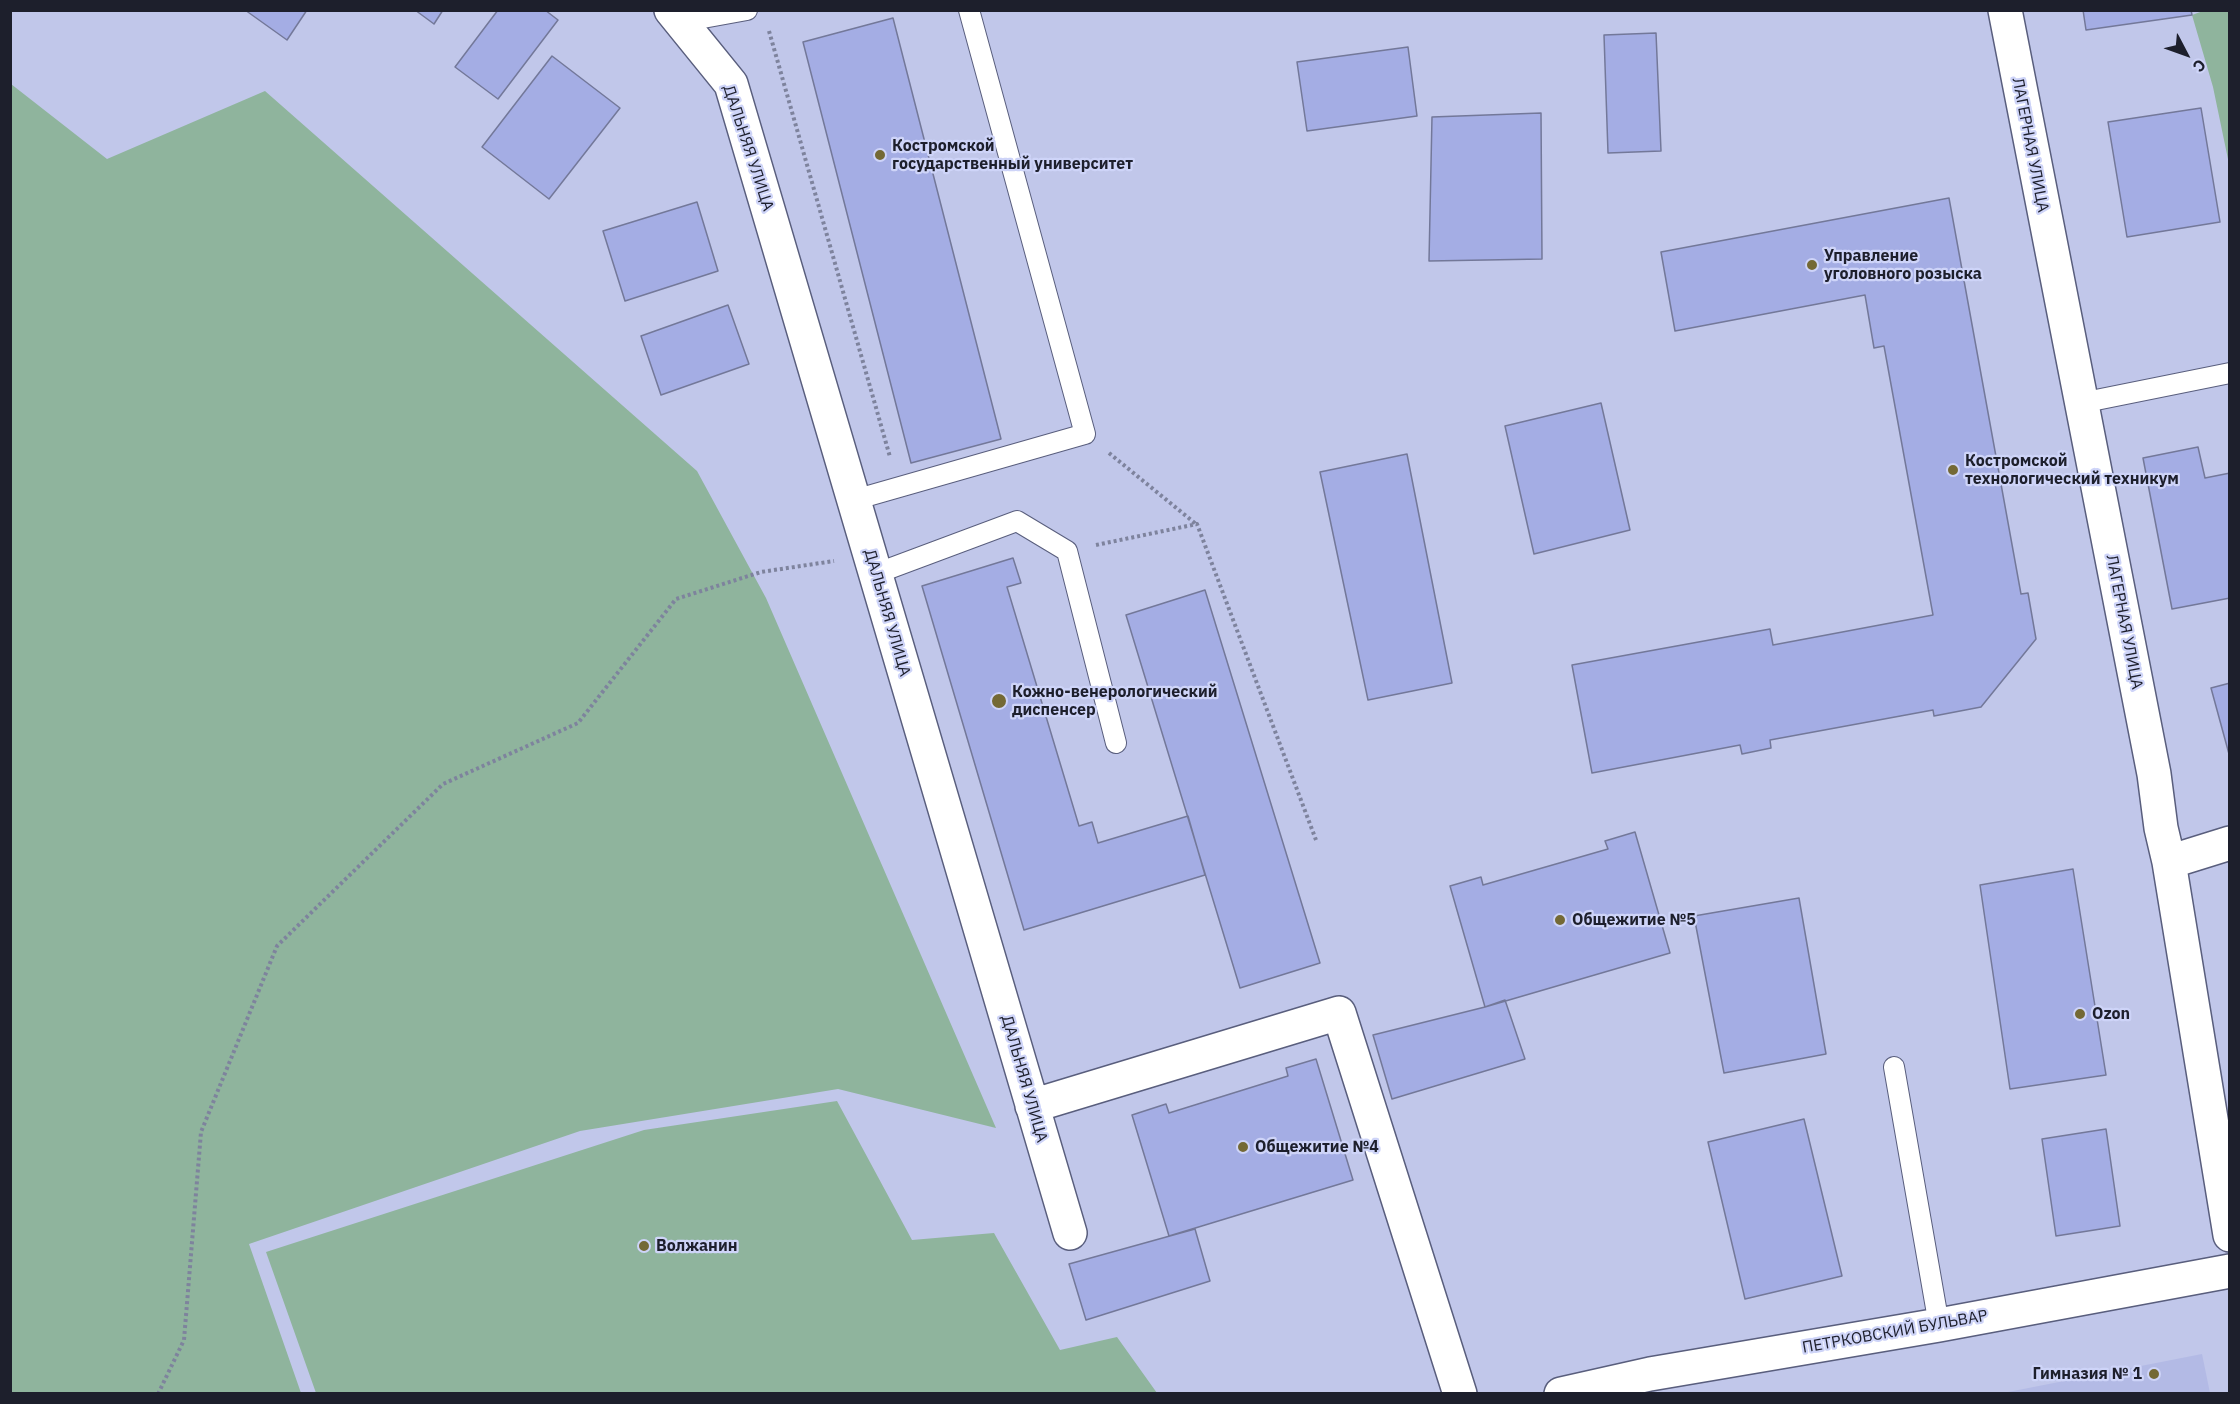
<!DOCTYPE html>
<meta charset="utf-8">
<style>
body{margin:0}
#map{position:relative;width:2240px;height:1404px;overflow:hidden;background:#c1c7ea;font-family:"IBM Plex Sans",sans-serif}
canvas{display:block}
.frame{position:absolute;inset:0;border:12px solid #1d1f2c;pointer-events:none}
.north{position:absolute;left:2156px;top:24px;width:60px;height:60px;-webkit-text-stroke:4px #ced4f8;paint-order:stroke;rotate:131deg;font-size:16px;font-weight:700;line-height:24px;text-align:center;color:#1d1f2c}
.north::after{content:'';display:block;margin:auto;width:21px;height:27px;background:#1d1f2c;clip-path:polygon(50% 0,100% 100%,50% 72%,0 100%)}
</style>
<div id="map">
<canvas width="2240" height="1404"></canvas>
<div class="frame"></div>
<div class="north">С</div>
</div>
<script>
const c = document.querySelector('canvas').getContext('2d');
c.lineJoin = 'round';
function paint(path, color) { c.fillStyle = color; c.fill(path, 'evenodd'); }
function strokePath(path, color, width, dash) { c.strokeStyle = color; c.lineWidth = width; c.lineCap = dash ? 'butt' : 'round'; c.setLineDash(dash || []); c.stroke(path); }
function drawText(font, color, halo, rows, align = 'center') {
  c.font = font + ' "IBM Plex Sans",sans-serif'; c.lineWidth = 4.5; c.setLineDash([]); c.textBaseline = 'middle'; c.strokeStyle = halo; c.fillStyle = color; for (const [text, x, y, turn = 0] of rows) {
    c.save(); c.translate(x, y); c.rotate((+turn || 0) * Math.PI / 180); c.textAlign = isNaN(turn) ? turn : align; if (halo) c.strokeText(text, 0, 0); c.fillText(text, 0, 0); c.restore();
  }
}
const built = new Path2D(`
 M2202 1354 2210 1393H2003Z`);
const green = new Path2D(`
 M2203 11H2229V164L2213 87 2192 15Z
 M11 84 107 159 265 91 697 471 766 598 996 1128 838 1089 580 1131 249 1244 301 1393H11Z
 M837 1101 912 1240 994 1233 1060 1350 1117 1337 1157 1393H316L266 1252 644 1130Z`);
const building = new Path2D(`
 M245 10H307L287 40Z
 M415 10H443L434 24Z
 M498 10H545L558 20 498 99 455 67Z
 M2083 10H2191L2192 15 2086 30Z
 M893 18 1001 439 911 463 803 42Z
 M1656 33 1661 151 1608 153 1604 35Z
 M1408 47 1417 116 1307 131 1297 62Z
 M552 56 620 108 549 199 482 147Z
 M2201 108 2220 222 2127 237 2108 122Z
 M1541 113 1542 259 1429 261 1432 117Z
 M1949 198 2021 594 2028 593 2036 639 1981 707 1934 716 1933 710 1770 740 1771 748 1742 754 1740 745 1592 773 1572 665 1770 629 1773 645 1933 615 1884 346 1874 348 1865 295 1675 331 1661 252Z
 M697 202 718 271 625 301 603 231Z
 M728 305 749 364 661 395 641 336Z
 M1601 403 1630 530 1534 554 1505 426Z
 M2198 447 2205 478 2230 473V598L2172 609 2143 458Z
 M1407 454 1452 683 1368 700 1320 472Z
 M1013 558 1021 583 1007 587 1079 826 1092 822 1098 843 1188 816 1205 875 1024 930 922 586Z
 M1205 590 1320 963 1240 988 1126 615Z
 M2230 683V754H2229L2211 688Z
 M1635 832 1670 953 1485 1007 1450 886 1481 877 1483 885 1608 849 1605 841Z
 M2073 869 2106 1075 2010 1089 1980 885Z
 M1799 898 1826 1054 1724 1073 1694 916Z
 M1505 1000 1525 1059 1392 1099 1373 1035 1485 1007Z
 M1316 1059 1353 1180 1169 1236 1132 1115 1166 1104 1169 1113 1288 1076 1286 1068Z
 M1804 1119 1842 1276 1745 1299 1708 1142Z
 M2106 1129 2120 1226 2056 1236 2042 1139Z
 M1195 1229 1210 1281 1086 1320 1069 1264Z`);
const path = new Path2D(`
 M769 31 890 457
 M1109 453 1196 524
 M1096 545 1197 524 1316 840
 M158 1394 184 1340 201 1132 277 946 443 784 578 723 676 599 761 572 834 561`);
const lane = new Path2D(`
 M681 22 747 10
 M2081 403 2230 373
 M854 500 1085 434 969 10
 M875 574 1017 521 1067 551 1116 743
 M1894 1067 1939 1325`);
const street = new Path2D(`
 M671 10 731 84 1070 1233
 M2005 10 2154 774 2161 828 2169 862 2230 1235
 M2169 862 2230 843
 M1032 1106 1339 1013 1460 1394
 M1561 1394 1650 1374 1939 1325 2230 1271`);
const markers = [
 [880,155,6,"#746935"],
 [1812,265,6,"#746935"],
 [1953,470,6,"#746935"],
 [999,701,8,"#746935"],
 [1560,920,6,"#746935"],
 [2080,1014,6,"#746935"],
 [1243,1147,6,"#746935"],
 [644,1246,6,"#746935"],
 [2154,1374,6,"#746935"]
];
const streetNames = [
 ["ЛАГЕРНАЯ УЛИЦА",2030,145,79],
 ["ДАЛЬНЯЯ УЛИЦА",748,148,72],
 ["ДАЛЬНЯЯ УЛИЦА",887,613,74],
 ["ЛАГЕРНАЯ УЛИЦА",2124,622,79],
 ["ДАЛЬНЯЯ УЛИЦА",1024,1079,74],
 ["ПЕТРКОВСКИЙ БУЛЬВАР",1895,1332,-10]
];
const poiNames = [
 ["Костромской",892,146],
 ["государственный университет",892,164],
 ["Управление",1824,256],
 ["уголовного розыска",1824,274],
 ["Костромской",1965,461],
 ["технологический техникум",1965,479],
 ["Кожно-венерологический",1012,692],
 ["диспенсер",1012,710],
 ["Общежитие №5",1572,920],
 ["Ozon",2092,1014],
 ["Общежитие №4",1255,1147],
 ["Волжанин",656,1246],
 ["Гимназия № 1",2142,1374,"right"]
];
paint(built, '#b3bae5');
paint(green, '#8fb49d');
paint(building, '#a4ade4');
strokePath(building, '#737899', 1.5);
strokePath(lane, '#595e7d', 22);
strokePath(street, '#595e7d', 36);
strokePath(path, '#7e839d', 4, [3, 3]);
strokePath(lane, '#fff', 20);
strokePath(street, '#fff', 33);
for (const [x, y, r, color] of markers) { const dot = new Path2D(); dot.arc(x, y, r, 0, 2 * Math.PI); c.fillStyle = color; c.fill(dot); strokePath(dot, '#ced4f8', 2); }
drawText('16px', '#1d1f2c', '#ced4f8', streetNames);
drawText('bold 16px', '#1d1f2c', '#ced4f8', poiNames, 'left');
</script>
